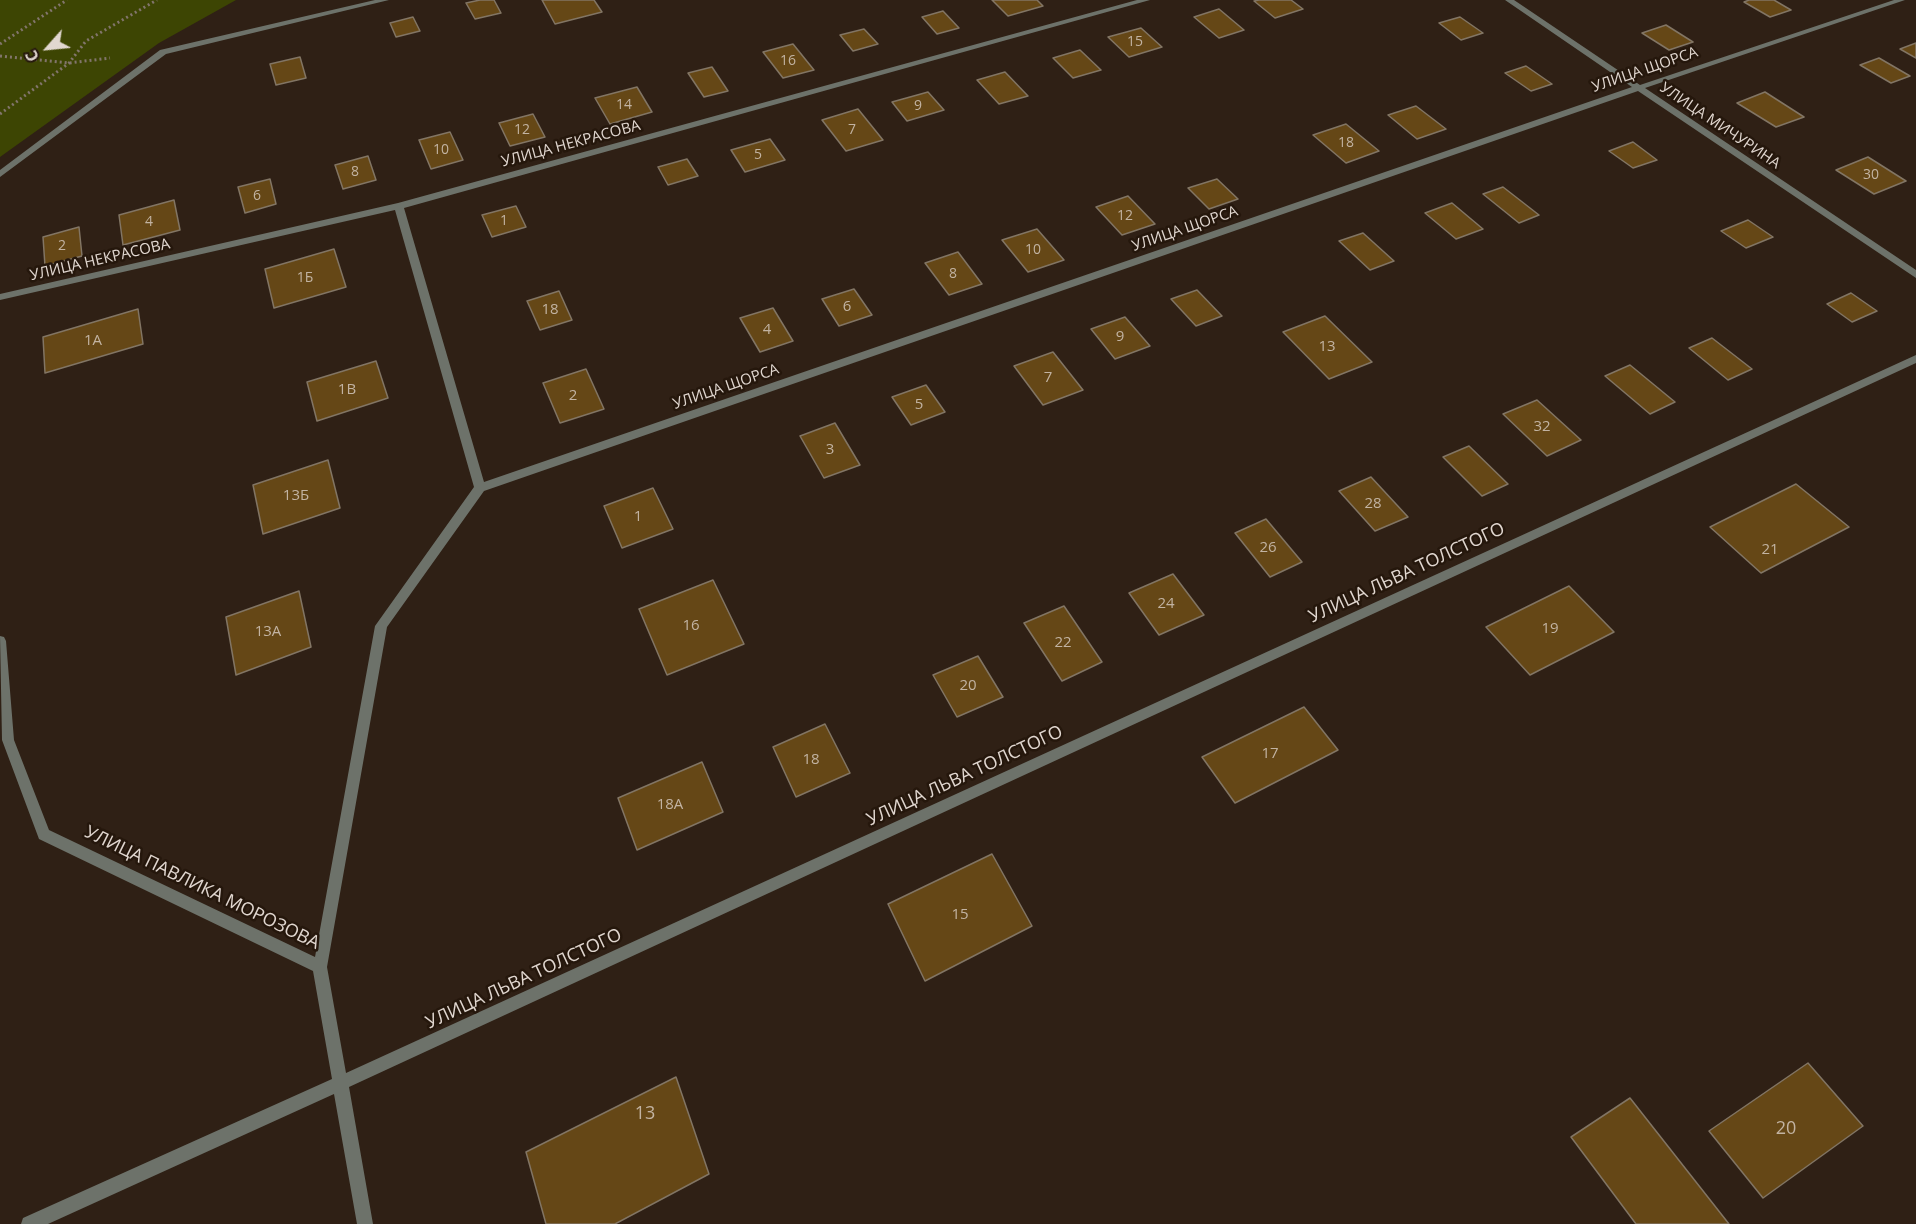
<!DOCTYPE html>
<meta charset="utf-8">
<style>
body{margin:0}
#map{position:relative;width:1916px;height:1224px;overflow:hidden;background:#2f2015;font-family:"Open Sans",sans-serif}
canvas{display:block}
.north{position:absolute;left:18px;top:18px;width:60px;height:60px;-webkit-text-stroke:4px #25170c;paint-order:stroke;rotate:243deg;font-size:16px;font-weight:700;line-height:24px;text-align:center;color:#e1d7d0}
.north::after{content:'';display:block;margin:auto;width:21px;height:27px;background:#e1d7d0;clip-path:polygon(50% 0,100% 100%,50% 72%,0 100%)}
</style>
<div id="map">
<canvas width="1916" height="1224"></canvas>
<div class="north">С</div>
</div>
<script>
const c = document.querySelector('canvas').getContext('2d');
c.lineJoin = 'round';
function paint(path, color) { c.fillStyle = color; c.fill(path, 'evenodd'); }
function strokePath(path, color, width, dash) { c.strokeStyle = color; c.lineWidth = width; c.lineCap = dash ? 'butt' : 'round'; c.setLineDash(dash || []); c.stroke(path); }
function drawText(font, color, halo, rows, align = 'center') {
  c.font = font + ' "Open Sans",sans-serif'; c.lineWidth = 5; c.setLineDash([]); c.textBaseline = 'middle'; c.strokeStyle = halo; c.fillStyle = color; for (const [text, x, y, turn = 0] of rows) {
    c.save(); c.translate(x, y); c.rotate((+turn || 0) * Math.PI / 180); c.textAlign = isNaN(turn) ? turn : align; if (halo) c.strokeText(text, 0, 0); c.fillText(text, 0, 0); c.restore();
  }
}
const green = new Path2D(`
 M0 0H236L159 43 0 157Z`);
const building = new Path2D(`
 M480 0H494L501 13 475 19 466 3Z
 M542 0H594L602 12 555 24Z
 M992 0H1037L1043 6 1008 16Z
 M1259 0H1291L1303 9 1275 18 1254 1Z
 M1749 0H1774L1791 10 1770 17 1744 2Z
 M1219 9 1244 30 1219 38 1194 17Z
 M943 11 959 28 937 34 922 17Z
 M413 17 420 31 396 37 390 23Z
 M1460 17 1483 33 1461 40 1439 23Z
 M1666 25 1693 42 1669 50 1642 33Z
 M1141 28 1162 47 1129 57 1108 37Z
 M864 29 878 44 853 51 840 35Z
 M1916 43V58L1900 49Z
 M793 44 814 70 783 78 763 52Z
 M1080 50 1101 70 1073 78 1053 58Z
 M300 57 306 78 276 85 270 64Z
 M1879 58 1910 76 1891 83 1860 65Z
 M1526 66 1552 84 1531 91 1505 73Z
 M712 67 728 91 704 97 688 73Z
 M1005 72 1028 96 999 104 977 80Z
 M637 87 652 112 610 124 595 98Z
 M928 92 944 110 907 121 892 102Z
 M1765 92 1804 117 1776 127 1737 103Z
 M1416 106 1446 129 1417 139 1388 115Z
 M858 109 883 140 846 151 822 120Z
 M533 114 545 137 510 146 499 123Z
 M1346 124 1379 151 1346 163 1313 135Z
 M450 132 463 160 431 169 419 140Z
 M770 139 785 160 745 172 731 150Z
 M1633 142 1657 160 1633 168 1609 151Z
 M368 156 376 180 343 189 335 165Z
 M1868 157 1906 181 1874 194 1836 170Z
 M687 159 698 176 668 185 658 167Z
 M270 179 276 204 245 213 238 187Z
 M1217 179 1238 199 1209 209 1188 188Z
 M1503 187 1539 215 1519 223 1483 194Z
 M1128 196 1155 224 1122 235 1096 207Z
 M174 200 180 230 123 245 119 215Z
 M1452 203 1483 229 1456 239 1425 213Z
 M516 206 526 227 492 237 482 215Z
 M1748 220 1773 237 1746 248 1721 231Z
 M79 227 82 256 45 266 43 237Z
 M1037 229 1064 260 1028 272 1002 240Z
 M1363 233 1394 261 1370 270 1339 241Z
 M334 249 346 287 274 308 265 269Z
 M958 252 982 284 949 295 925 263Z
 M854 289 872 315 839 326 822 299Z
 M1197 290 1222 316 1196 326 1171 299Z
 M559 291 572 320 540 330 527 301Z
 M1851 293 1877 311 1852 322 1827 304Z
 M773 308 793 341 760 352 740 318Z
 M138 309 143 344 45 373 43 337Z
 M1325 316 1372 362 1329 379 1283 332Z
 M1125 317 1150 346 1115 359 1091 329Z
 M1712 338 1752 369 1728 380 1689 348Z
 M1053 352 1083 390 1043 405 1014 366Z
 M376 361 388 398 317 421 307 382Z
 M1630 365 1675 402 1650 414 1605 376Z
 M586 369 604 409 560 423 543 383Z
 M926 385 945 412 911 425 892 397Z
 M1537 400 1581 440 1547 456 1503 414Z
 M835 423 860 465 824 478 800 436Z
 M1469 446 1508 484 1482 496 1443 457Z
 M328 460 340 508 263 534 253 485Z
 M1371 477 1408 517 1375 531 1339 491Z
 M1796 484 1849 527 1761 573 1710 527Z
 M653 488 673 529 622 548 604 506Z
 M1266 519 1302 562 1270 577 1235 533Z
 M1173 574 1204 615 1159 635 1129 593Z
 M713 580 744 644 667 675 639 609Z
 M1569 586 1614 632 1530 675 1486 627Z
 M299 591 311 647 236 675 226 617Z
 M1064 606 1102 662 1062 681 1024 623Z
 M978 656 1003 697 957 717 933 675Z
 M1304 707 1338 750 1235 803 1202 757Z
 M825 724 850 773 796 797 773 747Z
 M702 762 723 812 637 850 618 798Z
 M992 854 1032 926 925 981 888 904Z
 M1808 1063 1863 1126 1763 1198 1709 1131Z
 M676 1077 709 1174 615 1224H546L526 1152Z
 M1630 1098 1729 1224H1636L1571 1137Z`);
const path = new Path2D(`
 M0 44 67 0
 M0 56 69 63 110 58
 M0 114 69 63 86 41 157 0`);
const minor = new Path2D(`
 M375 0H389L166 54 0 177V170L160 50Z
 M1137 0H1150L404 208 484 482 1632 87 1505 0H1514L1640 85 1894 0H1905L1645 88 1916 270V278L1638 91 484 491 387 627 327 967 346 1073 1916 355V363L349 1087 373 1224H357L334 1094 48 1224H21L23 1218 332 1079 313 971 39 839 2 740 0 636 4 637 6 641 14 740 49 830 315 957 375 626 474 487 395 210 0 300V294L398 203Z`);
const farNumbernames = [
 ["15",1135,42],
 ["16",788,61],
 ["14",624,105],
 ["9",918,106],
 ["12",522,130],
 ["7",852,130],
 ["18",1346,143],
 ["10",441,150],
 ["5",758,155],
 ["8",355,172],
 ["30",1871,175],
 ["6",257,196],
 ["12",1125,216],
 ["1",504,221],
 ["4",149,222],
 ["2",62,246],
 ["10",1033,250],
 ["8",953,274],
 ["1Б",305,278]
];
const farStreetnames = [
 ["УЛИЦА ЩОРСА",1645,70,-19],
 ["УЛИЦА МИЧУРИНА",1720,126,34],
 ["УЛИЦА НЕКРАСОВА",571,144,-15],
 ["УЛИЦА ЩОРСА",1185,229,-19],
 ["УЛИЦА НЕКРАСОВА",100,260,-13],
 ["УЛИЦА ЩОРСА",726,387,-19]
];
const numberNames = [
 ["6",847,307],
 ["18",550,310],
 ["4",767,330],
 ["9",1120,337],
 ["1А",93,341],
 ["13",1327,347],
 ["7",1048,378],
 ["1В",347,390],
 ["2",573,396],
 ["5",919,405],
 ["32",1542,427],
 ["3",830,450],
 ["13Б",296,496],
 ["28",1373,504],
 ["1",638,517],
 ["26",1268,548],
 ["21",1770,550],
 ["24",1166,604],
 ["16",691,626],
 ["19",1550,629],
 ["13А",268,632],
 ["22",1063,643],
 ["20",968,686],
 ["17",1270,754],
 ["18",811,760],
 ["18А",670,805],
 ["15",960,915]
];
const streetNames = [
 ["УЛИЦА ЛЬВА ТОЛСТОГО",1407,573,-25],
 ["УЛИЦА ЛЬВА ТОЛСТОГО",965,776,-25],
 ["УЛИЦА ПАВЛИКА МОРОЗОВА",202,888,26],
 ["УЛИЦА ЛЬВА ТОЛСТОГО",524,979,-25]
];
const nearNumbernames = [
 ["13",645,1114],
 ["20",1786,1129]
];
paint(green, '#3d4503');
paint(building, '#654716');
strokePath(building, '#827564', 1.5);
strokePath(path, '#82756c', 3, [2, 3]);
paint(minor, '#6d726a');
drawText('14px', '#c2b3a2', null, farNumbernames);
drawText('15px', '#e1d7d0', '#25170c', farStreetnames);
drawText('15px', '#c2b3a2', null, numberNames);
drawText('18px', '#e1d7d0', '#25170c', streetNames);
drawText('18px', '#c2b3a2', null, nearNumbernames);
</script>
